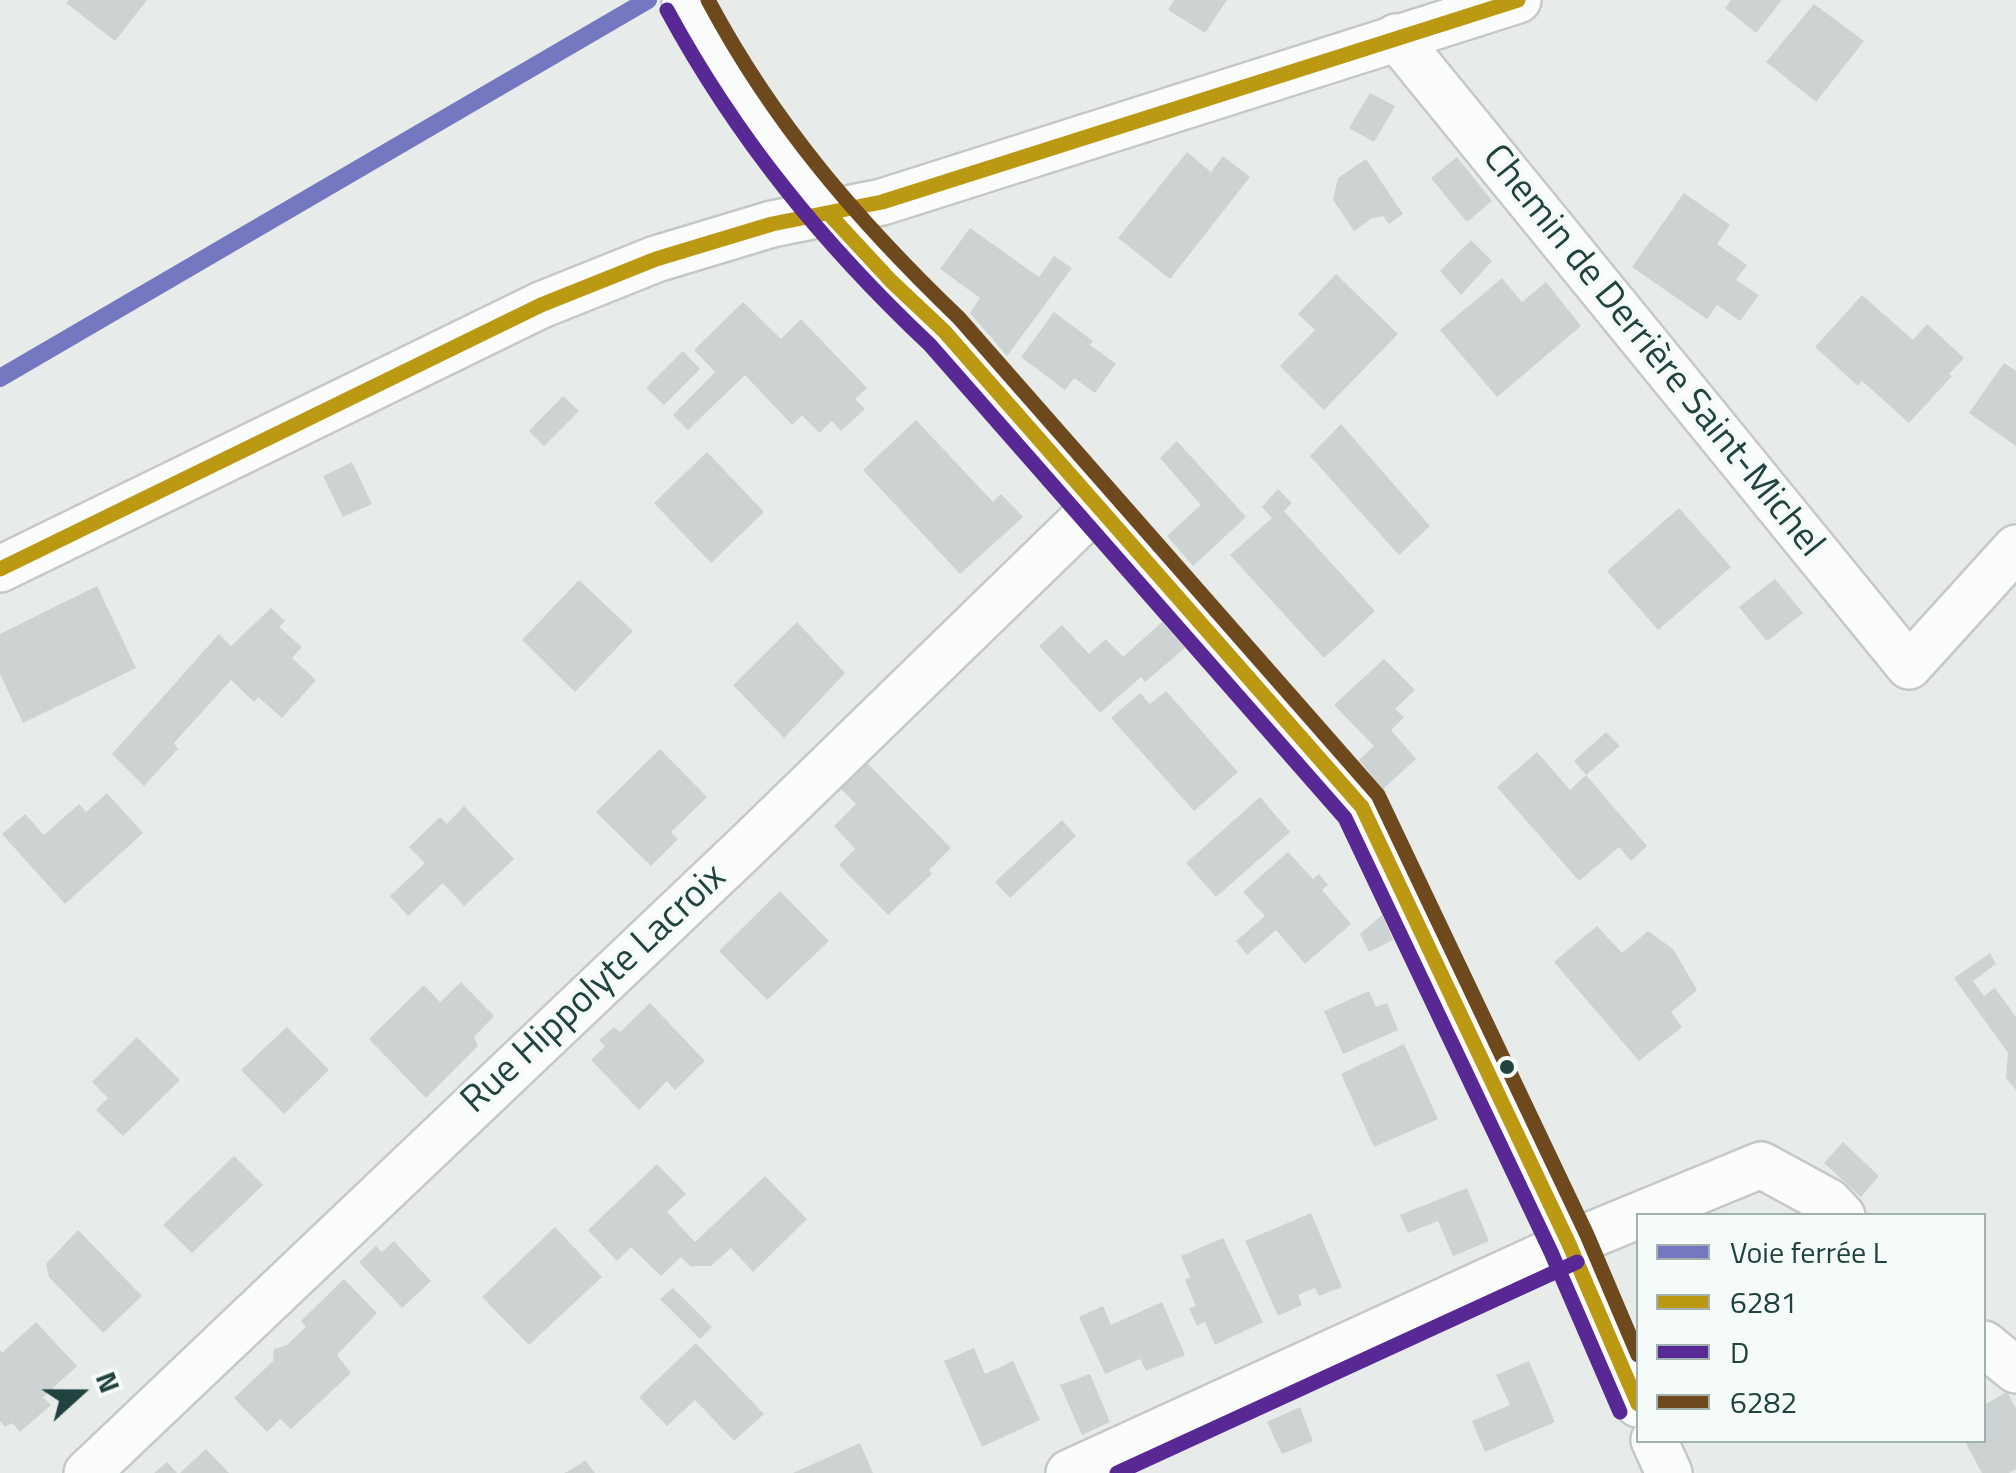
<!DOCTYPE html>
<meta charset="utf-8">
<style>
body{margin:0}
#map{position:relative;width:2016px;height:1473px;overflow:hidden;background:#e7eceb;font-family:"Titillium Web",sans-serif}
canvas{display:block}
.legend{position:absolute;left:1636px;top:1213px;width:350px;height:230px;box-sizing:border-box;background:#f5fbf9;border:2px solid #a0b1af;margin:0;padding:12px 18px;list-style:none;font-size:30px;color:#214340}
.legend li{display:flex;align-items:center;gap:20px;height:50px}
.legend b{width:50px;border:2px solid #a0b1af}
.north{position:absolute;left:30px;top:1343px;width:100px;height:100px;-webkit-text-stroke:8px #f5fbf9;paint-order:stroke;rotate:69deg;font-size:28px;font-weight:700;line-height:40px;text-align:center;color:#214340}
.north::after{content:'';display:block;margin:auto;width:35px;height:45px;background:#214340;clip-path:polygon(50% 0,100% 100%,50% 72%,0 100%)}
</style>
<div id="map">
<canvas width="2016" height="1473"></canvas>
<ul class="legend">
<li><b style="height:12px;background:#7577c0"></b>Voie ferrée L</li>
<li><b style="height:12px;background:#bc9913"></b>6281</li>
<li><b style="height:12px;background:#582895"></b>D</li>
<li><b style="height:12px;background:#6e491e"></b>6282</li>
</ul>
<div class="north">N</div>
</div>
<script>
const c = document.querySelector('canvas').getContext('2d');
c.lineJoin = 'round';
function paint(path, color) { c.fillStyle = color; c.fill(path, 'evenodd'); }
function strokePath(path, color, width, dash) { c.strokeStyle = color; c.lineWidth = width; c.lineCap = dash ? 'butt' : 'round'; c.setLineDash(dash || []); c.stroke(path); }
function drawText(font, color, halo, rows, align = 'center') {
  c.font = font + ' "Titillium Web",sans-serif'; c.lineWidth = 8; c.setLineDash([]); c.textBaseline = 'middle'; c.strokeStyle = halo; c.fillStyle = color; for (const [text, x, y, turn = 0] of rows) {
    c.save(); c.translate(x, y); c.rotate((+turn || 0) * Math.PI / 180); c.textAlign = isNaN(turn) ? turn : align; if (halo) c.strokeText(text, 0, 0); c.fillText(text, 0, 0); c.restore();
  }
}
const building = new Path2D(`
 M69 0H147L115 41 66 3Z
 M1174 0H1227L1205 33 1168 10Z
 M1731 0H1782L1756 33 1725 8Z
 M1814 4 1864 41 1816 102 1766 62Z
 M1370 93 1395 106 1374 142 1349 128Z
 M1187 152 1211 172 1223 156 1250 177 1170 279 1118 238Z
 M1457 157 1492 201 1467 222 1431 178Z
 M1366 159 1403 214 1389 224 1383 216 1371 219 1354 231 1333 200 1338 178Z
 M1684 193 1730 225 1717 244 1747 265 1736 280 1759 295 1740 321 1717 305 1707 319 1632 267Z
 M970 228 1039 277 1054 256 1072 268 1007 356 970 313 980 298 940 269Z
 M1471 240 1492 261 1461 295 1440 271Z
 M1336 274 1398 334 1324 410 1280 366 1315 330 1298 314Z
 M1502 278 1522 302 1546 282 1581 326 1497 397 1440 330Z
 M1862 295 1913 340 1927 324 1964 358 1949 374 1952 376 1909 423 1862 381 1858 386 1815 347Z
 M743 302 781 339 801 319 867 388 855 399 865 409 841 431 832 421 819 433 802 415 792 425 745 375 688 430 673 415 715 372 694 350Z
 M1054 312 1093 341 1090 345 1116 364 1095 393 1074 378 1065 390 1021 357Z
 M683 351 700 369 664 405 646 388Z
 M2004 363 2016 371V446L1969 413Z
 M563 396 579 411 544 446 529 431Z
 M916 420 993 502 1001 494 1023 517 960 574 863 470Z
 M1341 424 1430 526 1399 555 1310 456Z
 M1177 441 1246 517 1193 566 1167 536 1201 505 1160 458Z
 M707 452 764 512 711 563 654 503Z
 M352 462 372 504 343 517 323 476Z
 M1278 489 1292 503 1284 511 1375 611 1324 658 1230 555 1272 518 1262 507Z
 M1679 508 1731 567 1658 630 1607 571Z
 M1775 579 1803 613 1767 641 1739 607Z
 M579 580 633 631 575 692 522 640Z
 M97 586 136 668 23 723 0 674V634Z
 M271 608 285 621 279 627 302 647 292 658 316 680 282 718 258 697 254 702 231 680 174 743 178 749 144 786 112 754 219 634 231 646Z
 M797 622 845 673 784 738 733 685Z
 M1162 622 1185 648 1145 682 1141 677 1100 713 1039 646 1062 625 1089 654 1106 639 1123 657Z
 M1384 659 1415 690 1395 709 1404 717 1391 730 1416 759 1383 789 1359 760 1374 746 1334 705Z
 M1166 691 1238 772 1194 811 1111 718 1140 693 1150 704Z
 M1606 732 1620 746 1586 775 1574 761Z
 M660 749 707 797 671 832 678 839 651 866 596 812Z
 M1537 752 1570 790 1586 775 1647 846 1631 861 1619 847 1579 881 1497 787Z
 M867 763 951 848 929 870 932 874 888 915 839 865 855 849 834 826 856 804 840 788Z
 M107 793 143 833 65 904 2 834 25 814 44 835 79 804 86 812Z
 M1260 797 1290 832 1216 897 1186 863Z
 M464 806 514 859 464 906 443 883 408 916 390 896 425 863 409 847 440 817 447 824Z
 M1062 820 1076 836 1010 898 995 882Z
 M1288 852 1313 879 1319 874 1328 885 1322 890 1351 924 1305 964 1276 930 1247 955 1236 941 1265 916 1243 892Z
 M780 891 829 941 767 1000 719 951Z
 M1382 915 1393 940 1369 952 1360 934Z
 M1597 926 1622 953 1648 931 1673 949 1697 990 1671 1012 1682 1027 1639 1061 1554 962Z
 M1990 953 1996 964 1973 981 1984 996 1995 988 2016 1017V1090L2006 1078 2008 1053 1954 978Z
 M461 982 494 1016 474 1037 478 1046 426 1098 369 1039 424 985 440 1002Z
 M1369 991 1376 1007 1387 1003 1398 1030 1343 1054 1324 1011Z
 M650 1003 705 1061 675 1090 667 1081 639 1110 591 1060 605 1046 599 1040 614 1027 620 1032Z
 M287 1027 329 1070 284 1114 241 1070Z
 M137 1037 180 1080 123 1136 96 1110 108 1098 92 1082Z
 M1404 1044 1438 1119 1374 1147 1341 1074Z
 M1843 1142 1879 1176 1861 1197 1824 1163Z
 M234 1156 263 1185 192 1253 163 1225Z
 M657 1164 686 1194 667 1212 695 1242 765 1176 807 1219 753 1272 731 1248 711 1266H690L681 1257 661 1276 631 1247 617 1261 588 1230Z
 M1467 1188 1489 1241 1453 1256 1438 1221 1408 1233 1400 1215Z
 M1311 1213 1342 1287 1319 1296 1315 1288 1298 1295 1302 1305 1278 1316 1245 1241Z
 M555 1227 602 1277 529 1345 482 1297Z
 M78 1230 142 1296 103 1333 49 1277 46 1264Z
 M1223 1238 1263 1322 1215 1345 1205 1322 1197 1326 1189 1308 1196 1306 1185 1280 1190 1277 1181 1256Z
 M394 1241 431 1281 402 1308 359 1262 376 1246 382 1252Z
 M344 1279 377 1313 337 1355 351 1373 291 1429 280 1419 267 1432 234 1398 273 1361 274 1349 287 1345 306 1327 301 1321Z
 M673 1288 712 1327 700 1339 660 1299Z
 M1162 1302 1185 1355 1146 1371 1140 1359 1105 1374 1079 1317 1103 1306 1111 1325Z
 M36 1322 77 1366 43 1397 51 1405 20 1432 12 1423 5 1427 0 1421V1350L2 1353Z
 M696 1343 764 1414 734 1441 695 1400 667 1426 639 1397Z
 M974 1348 985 1374 1013 1361 1040 1420 982 1447 944 1361Z
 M1529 1361 1555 1422 1485 1452 1472 1421 1510 1405 1496 1375Z
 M1090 1374 1110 1422 1082 1435 1060 1385Z
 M2007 1392 2016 1409V1469L2009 1473H1982L1964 1440H1984V1405Z
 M1300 1407 1313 1441 1282 1454 1267 1422Z
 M860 1443 873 1473H793Z
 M206 1449 229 1473H180Z
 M585 1460 595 1473H564L574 1468Z
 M167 1462 177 1473H154Z`);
const street = new Path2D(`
 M685 0 712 50 774 145 829 214 891 281 944 331 1099 504 1362 807 1569 1244 1638 1404
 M1396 37 1909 666 2016 548
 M0 569 541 305 656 259 772 224 882 202 1518 0
 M1984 1344 2016 1370
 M1654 1440 1669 1473
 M87 1473 749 844 1099 504
 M1069 1473 1569 1244 1761 1165 1829 1202 1842 1216`);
const bus1 = new Path2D(`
 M829 214 891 281 944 331 1362 807 1569 1244 1638 1404
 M0 569 541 305 656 259 772 224 882 202 1518 0`);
const bus2 = new Path2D(`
 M667 10C737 139 823 244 930 345L1345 818 1551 1252 1620 1412
 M1117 1473 1577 1262`);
const bus3 = new Path2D(`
 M708 0C774 124 858 221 959 318L1378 795 1587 1235 1638 1355`);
const rail1 = new Path2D(`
 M0 378 648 0`);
const markers = [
 [1507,1067,9,"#214340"]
];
const streetNames = [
 ["Chemin de Derrière Saint-Michel",1652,352,51],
 ["Rue Hippolyte Lacroix",595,990,-43]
];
paint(building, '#cdd3d2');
strokePath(street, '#c4c9c8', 50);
strokePath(street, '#fbfcfc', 45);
strokePath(bus1, '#bc9913', 15);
strokePath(bus2, '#582895', 15);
strokePath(bus3, '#6e491e', 15);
strokePath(rail1, '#7577c0', 18);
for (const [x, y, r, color] of markers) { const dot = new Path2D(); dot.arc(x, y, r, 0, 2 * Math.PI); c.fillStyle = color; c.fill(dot); strokePath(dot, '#f5fbf9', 4); }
drawText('38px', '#214340', '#f5fbf9', streetNames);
</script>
